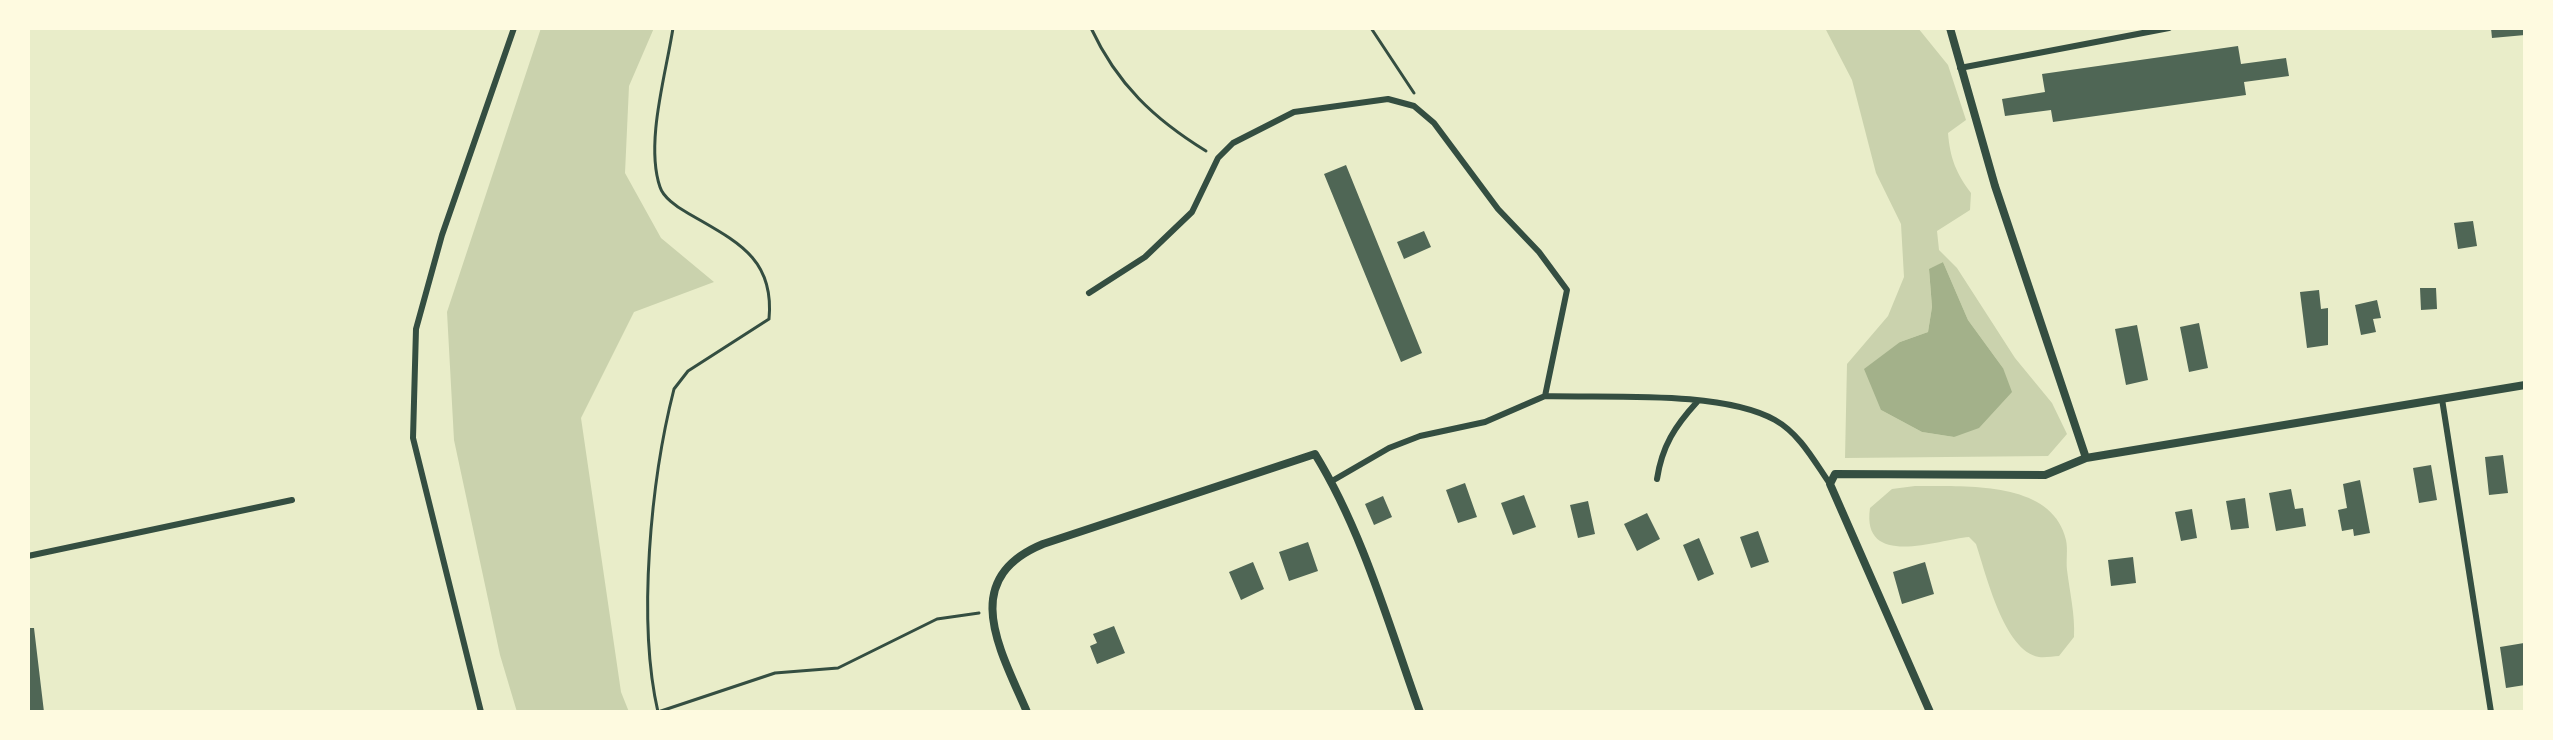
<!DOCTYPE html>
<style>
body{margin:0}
#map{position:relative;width:2553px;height:740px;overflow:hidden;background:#e9edc9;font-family:"Fira Sans",sans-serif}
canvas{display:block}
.frame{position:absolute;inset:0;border:30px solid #fefae0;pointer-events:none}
</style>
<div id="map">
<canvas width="2553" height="740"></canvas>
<div class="frame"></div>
</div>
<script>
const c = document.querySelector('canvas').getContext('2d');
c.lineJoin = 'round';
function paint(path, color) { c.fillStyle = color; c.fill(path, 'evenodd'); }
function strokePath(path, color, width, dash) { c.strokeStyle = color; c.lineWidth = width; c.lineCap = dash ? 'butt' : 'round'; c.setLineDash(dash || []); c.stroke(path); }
const green = new Path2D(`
 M541 28H654L629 86 625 173 661 238 714 282 634 312 581 418 621 692 629 712H517L500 655 454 440 447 312Z
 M1825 28H1918L1948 65 1966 120 1948 133C1950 158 1956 173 1971 193L1970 210 1937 231 1939 250 1957 268 2015 358 2052 403 2067 434 2048 456 1845 458 1847 364 1888 316 1904 277 1901 224 1876 173 1852 80ZM1943 262 1968 320 2003 368 1954 437 1922 432 1881 410 1900 342 1928 332 1932 307 1929 270Z
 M1915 486C1962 487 2052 479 2066 540 2068 549 2066 560 2067 570 2070 594 2075 614 2074 637L2059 656C2053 656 2045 658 2039 657 2004 651 1986 574 1976 544L1969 537C1939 539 1861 570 1870 508L1892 489Z`);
const water = new Path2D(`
 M1943 262 1968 320 2003 368 2012 392 1979 428 1954 437 1922 432 1881 410 1864 369 1900 342 1928 332 1932 307 1929 269Z`);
const building = new Path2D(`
 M2491 28H2524L2525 35 2492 38Z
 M2238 46 2241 64 2286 58 2289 76 2244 82 2246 95 2053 122 2051 110 2005 116 2002 99 2045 92 2042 74Z
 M1346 165 1422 353 1401 362 1324 174Z
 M2473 221 2477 246 2458 249 2454 223Z
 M1424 231 1431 247 1404 259 1397 242Z
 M2420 288H2436L2437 309 2421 310Z
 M2319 290 2321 309 2328 308V345L2307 348 2300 292Z
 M2377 300 2381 318 2373 319 2376 332 2361 335 2355 305Z
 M2199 323 2208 368 2189 372 2180 327Z
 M2137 325 2148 380 2126 385 2115 329Z
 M2503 455 2508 493 2489 495 2485 457Z
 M2431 465 2437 500 2419 503 2413 468Z
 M2360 480 2370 533 2354 536 2353 529 2342 531 2338 510 2347 508 2343 484Z
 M1465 483 1477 517 1458 523 1446 490Z
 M2291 489 2295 509 2303 508 2306 526 2276 531 2269 493Z
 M1524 495 1536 527 1513 535 1501 503Z
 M1383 496 1392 517 1374 525 1365 504Z
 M2245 498 2249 528 2231 530 2226 501Z
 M1588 501 1595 534 1578 538 1570 505Z
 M2192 509 2197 538 2181 541 2175 512Z
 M1647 513 1660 539 1637 551 1624 524Z
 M1758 531 1769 562 1751 568 1740 537Z
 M1699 538 1714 574 1698 581 1683 545Z
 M1308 542 1318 571 1289 581 1279 552Z
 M2133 557 2136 583 2111 586 2108 560Z
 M1253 562 1264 589 1241 600 1229 572Z
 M1925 562 1934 594 1902 604 1893 572Z
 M1114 626 1125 653 1097 664 1090 646 1097 643 1093 634Z
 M28 628H34L44 712H28Z
 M2524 643 2525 685 2506 688 2500 647Z`);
const path = new Path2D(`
 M1091 28C1117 84 1154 119 1206 151
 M1371 28 1414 93
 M658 712C637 621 651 479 674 389L688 371 769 319C775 256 733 240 686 212 677 207 663 197 660 187 645 143 666 74 673 28
 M658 712 775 673 838 668 937 619 979 613`);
const service = new Path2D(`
 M1960 68 2169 28
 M1089 293 1145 257 1192 212 1218 158 1233 143 1294 112 1388 99 1414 106 1434 123 1498 209 1539 252 1567 290 1545 396C1608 398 1721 390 1775 420 1800 434 1814 461 1830 484
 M2442 399 2491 712
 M1657 479C1662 446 1675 426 1697 402
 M1332 481 1389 448 1420 436 1485 422 1545 396
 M28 556 292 500
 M481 712 413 438 416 329 442 235 514 28`);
const minor = new Path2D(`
 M1950 28 1995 186 2086 458
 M1027 712C1000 649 958 579 1043 544L1315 454C1363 532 1389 626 1420 712
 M1930 712 1830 484 1835 474 2045 475 2086 458 2525 385`);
paint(green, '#cad2ad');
paint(water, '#a3b18a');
paint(building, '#4f6655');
strokePath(path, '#344e41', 3);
strokePath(service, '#344e41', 6);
strokePath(minor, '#344e41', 8);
</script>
